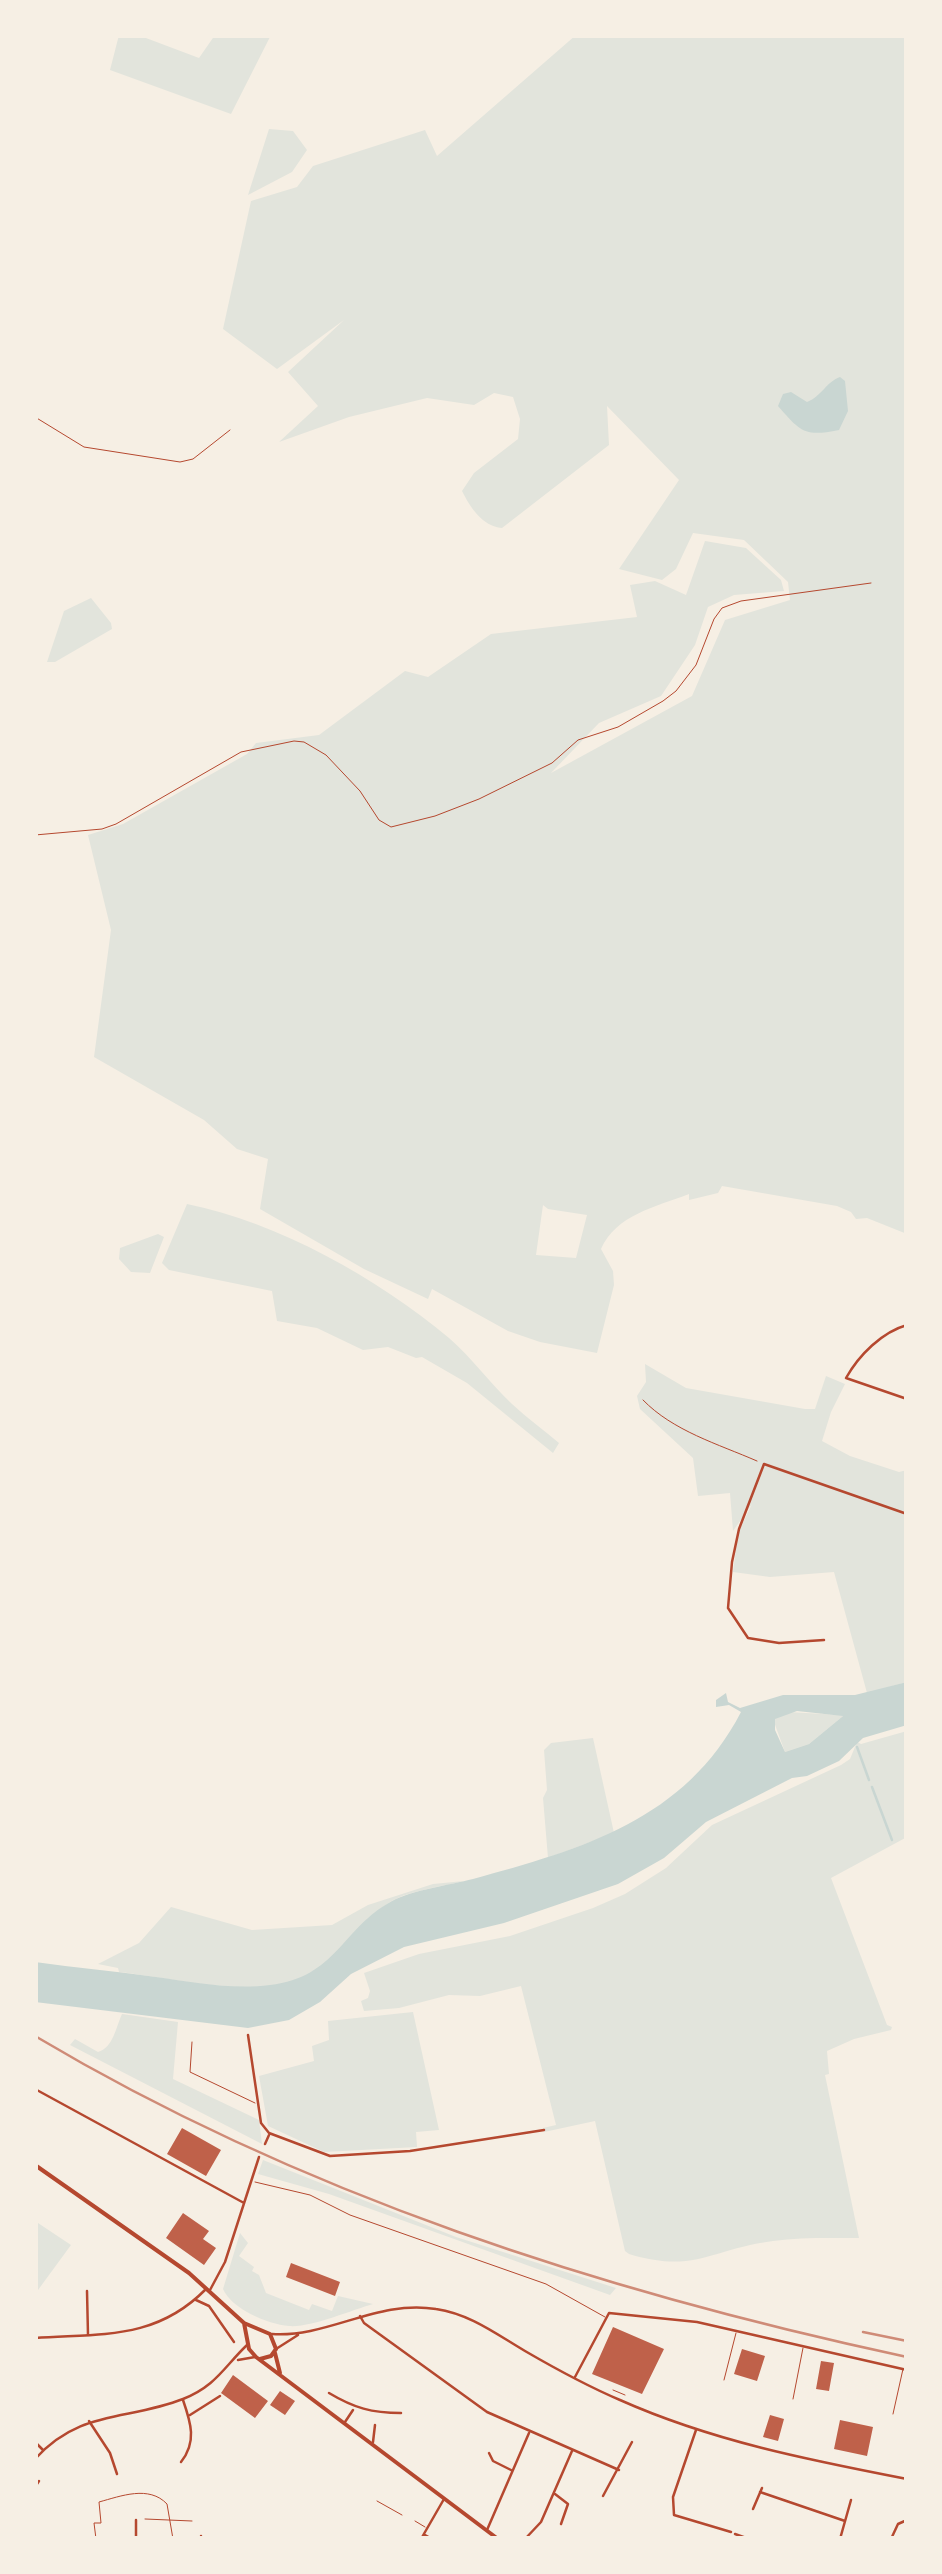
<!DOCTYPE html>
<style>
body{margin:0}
#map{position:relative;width:942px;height:2574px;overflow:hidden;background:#f6efe4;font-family:"Source Sans 3",sans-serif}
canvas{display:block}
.frame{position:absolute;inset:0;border:38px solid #f6efe4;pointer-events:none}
</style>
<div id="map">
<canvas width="942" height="2574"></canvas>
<div class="frame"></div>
</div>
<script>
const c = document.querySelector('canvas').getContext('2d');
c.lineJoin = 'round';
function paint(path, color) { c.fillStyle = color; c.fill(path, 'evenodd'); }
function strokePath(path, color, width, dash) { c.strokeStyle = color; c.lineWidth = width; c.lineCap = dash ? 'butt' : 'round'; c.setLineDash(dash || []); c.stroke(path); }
const green = new Path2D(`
 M119 35H138L199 58 215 35H271L231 114 110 70Z
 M576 35H907V1234L867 1218 856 1219 851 1212 837 1206 722 1186 718 1193 689 1200V1194C655 1207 616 1215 601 1249L613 1271 614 1285 597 1353 540 1342 508 1331 432 1289 428 1299 364 1269 260 1209 268 1159 237 1149 204 1120 94 1057 111 930 88 835 123 824 247 754 256 743 319 735 405 671 428 677 491 634 637 617 630 585 655 581 686 595 705 541 746 548 781 580 784 591 734 595 708 607 695 645 661 696 599 723 551 773 692 696 725 620 790 600 788 582 744 540 693 533 676 569 662 580 619 569 679 480 607 406 609 445 502 528C482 526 470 507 462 491L474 473 518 439 520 419 513 397 494 393 474 405 427 398 349 417 279 442 318 406 288 372 344 320 277 369 223 329 251 201 297 187 313 166 425 130 437 156ZM543 1205 548 1209 587 1215 576 1258 536 1255Z
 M269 129 293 131 307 150 292 172 248 195Z
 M91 598 111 623 112 629 55 662H47L64 611Z
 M187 1204C280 1223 377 1278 449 1338 472 1358 490 1383 512 1404 527 1418 544 1430 559 1443L553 1453 467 1383 422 1357 416 1358 388 1347 363 1350 317 1328 277 1321 272 1291 169 1270 162 1263Z
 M158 1234 164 1237 150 1273 131 1272 119 1259 120 1248Z
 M645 1364 686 1388 805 1409H815L826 1376 845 1384 831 1412 822 1441 850 1456 899 1472 907 1470V1682L867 1693 834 1572 770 1577 733 1572 738 1533 752 1504 733 1531 730 1493 698 1496 693 1458 640 1409 637 1396 646 1382Z
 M788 1712 842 1715 843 1716 809 1744 785 1752 774 1722 775 1718Z
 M907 1731V1837L831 1878 887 2025 892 2027 891 2030 854 2039 827 2051 829 2074 825 2075 859 2238C830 2238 801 2237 773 2241 711 2249 695 2274 629 2254L625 2251 595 2121 544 2132 543 2128 556 2125 521 1986 480 1996 449 1995 399 2008 364 2011 361 2001 368 1998 370 1991 364 1973 419 1954 510 1936 593 1908 625 1894 666 1868 712 1825 841 1765 850 1759 857 1742 861 1744Z
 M593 1738 614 1833 548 1858 543 1798 547 1790 544 1750 551 1743Z
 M464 1881C442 1887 410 1890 390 1902 357 1923 339 1963 303 1978 252 1999 172 1978 119 1972L118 1968 98 1964 139 1943 171 1907 252 1930 332 1925 368 1905 433 1884Z
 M413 2012 439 2130 416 2132 417 2147 324 2152 268 2126 259 2076 314 2061 312 2046 329 2040 328 2021Z
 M122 2014 178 2022 173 2079 259 2120 262 2144 70 2045 75 2039 98 2052C113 2048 116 2027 122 2014Z
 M263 2160 456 2237 616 2288 610 2295 329 2194 258 2174Z
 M35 2221 71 2245 38 2290 35 2288Z
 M240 2233 248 2243 239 2256 254 2267 252 2271 259 2275 266 2293 309 2310 312 2304 332 2311 338 2296 373 2304C352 2310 310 2328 289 2326 267 2324 232 2309 223 2289Z`);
const water = new Path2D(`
 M840 377 845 381 848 411 839 430C804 437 801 432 778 406L783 394 791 392 807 402C822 396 826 382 840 377Z
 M907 1682V1725L863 1738 839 1761 807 1776 792 1778 706 1822 664 1858 618 1884 504 1923 404 1947 351 1974 320 2002 289 2020 248 2028 35 2002V1962C75 1968 116 1971 156 1977 193 1982 232 1990 270 1985 337 1977 341 1929 392 1901 412 1890 450 1885 473 1879 582 1849 685 1820 741 1712L729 1705 716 1707V1700L726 1693 728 1702 740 1708 783 1695H855ZM797 1711 843 1716 809 1744 785 1752 775 1730V1719Z`);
const stream = new Path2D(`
 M857 1747 869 1780
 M872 1787 892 1840`);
const building = new Path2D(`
 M182 2128 221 2150 206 2176 167 2154Z
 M183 2213 209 2231 203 2239 216 2248 204 2265 166 2238Z
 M291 2263 340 2282 335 2296 286 2277Z
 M613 2327 664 2349 642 2394 592 2374Z
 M742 2349 765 2356 757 2381 734 2374Z
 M821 2361 834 2363 829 2391 816 2389Z
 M233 2375 268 2401 255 2418 221 2393Z
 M280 2391 295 2401 285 2415 270 2405Z
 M770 2415 784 2419 778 2441 763 2437Z
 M840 2420 873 2427 867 2456 834 2449Z`);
const path = new Path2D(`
 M643 1400C673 1431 718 1444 757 1461
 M613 2390 625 2395
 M145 2519 192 2521
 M96 2539 94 2523H101L99 2502C121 2496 149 2485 167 2504L173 2539`);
const service = new Path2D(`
 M35 417 84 447 180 462 193 459 230 430
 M35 835 102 829 116 824 241 752 294 741 304 742 326 755 360 791 379 820 391 827 435 816 479 799 552 763 578 740 618 727 663 701 676 691 696 665 714 619 722 608 741 601 871 583
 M192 2042 190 2072 255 2103
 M255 2182 310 2195 350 2215 546 2284 605 2317
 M724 2380 736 2333
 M793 2399 803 2348
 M893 2414 903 2369
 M377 2501 402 2515
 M415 2521 425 2527`);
const minor = new Path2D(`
 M907 1325C882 1332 859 1355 846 1378L907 1399
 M824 1640 779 1643 748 1638 728 1608 732 1562 739 1529 764 1464 907 1514
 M248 2035 261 2123 269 2133 330 2156 410 2151 544 2130
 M35 2089 244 2203
 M265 2144 269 2135
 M210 2290 225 2262 259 2157
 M87 2291 88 2335
 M196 2300 209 2306 234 2342
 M360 2316 364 2323 487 2412 619 2470
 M35 2338C100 2333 155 2341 206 2289
 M575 2377 609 2313 697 2322 907 2370
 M329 2393C354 2408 372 2413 401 2413
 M190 2415 220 2396
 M89 2421 110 2453 117 2474
 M345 2422 353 2410
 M696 2430 673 2497 674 2515 731 2532
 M35 2442 43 2450
 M373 2442 375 2425
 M489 2453 493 2461 511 2470
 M181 2462C197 2442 191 2423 183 2400
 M35 2487 39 2481
 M760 2492 845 2521
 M555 2494 568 2504 561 2524
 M603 2496 632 2442
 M753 2509 762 2488
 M136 2520V2539
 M487 2530 529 2433
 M735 2534 749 2539
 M425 2535 432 2539
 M201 2536V2539
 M421 2539 444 2499
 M525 2539 541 2522 572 2451
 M840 2539 851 2500
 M891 2539 898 2524 907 2520`);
const tertiary = new Path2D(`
 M272 2334C328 2338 378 2299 436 2309 470 2314 496 2334 525 2351 556 2369 587 2386 620 2400 712 2441 809 2460 907 2479
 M276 2349 298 2335
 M238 2360 255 2357
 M35 2459C80 2409 127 2421 183 2399 216 2386 224 2367 247 2345`);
const primary = new Path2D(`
 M35 2165 189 2273 244 2323 270 2334 276 2349 271 2356 260 2359
 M244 2323 249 2349 256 2357 498 2539
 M275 2353 280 2373`);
const rail = new Path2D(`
 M35 2036C302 2195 604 2292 907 2357
 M863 2332 907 2341`);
paint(green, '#e2e4dc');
paint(water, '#c9d6d2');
strokePath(stream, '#c9d6d2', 2.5);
paint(building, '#bf614a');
strokePath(path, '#b5482f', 1);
strokePath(service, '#b5482f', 1);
strokePath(minor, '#b5482f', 2.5);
strokePath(tertiary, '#b5482f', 2.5);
strokePath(primary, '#b5482f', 4);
strokePath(rail, '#cf8b77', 2.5);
</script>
